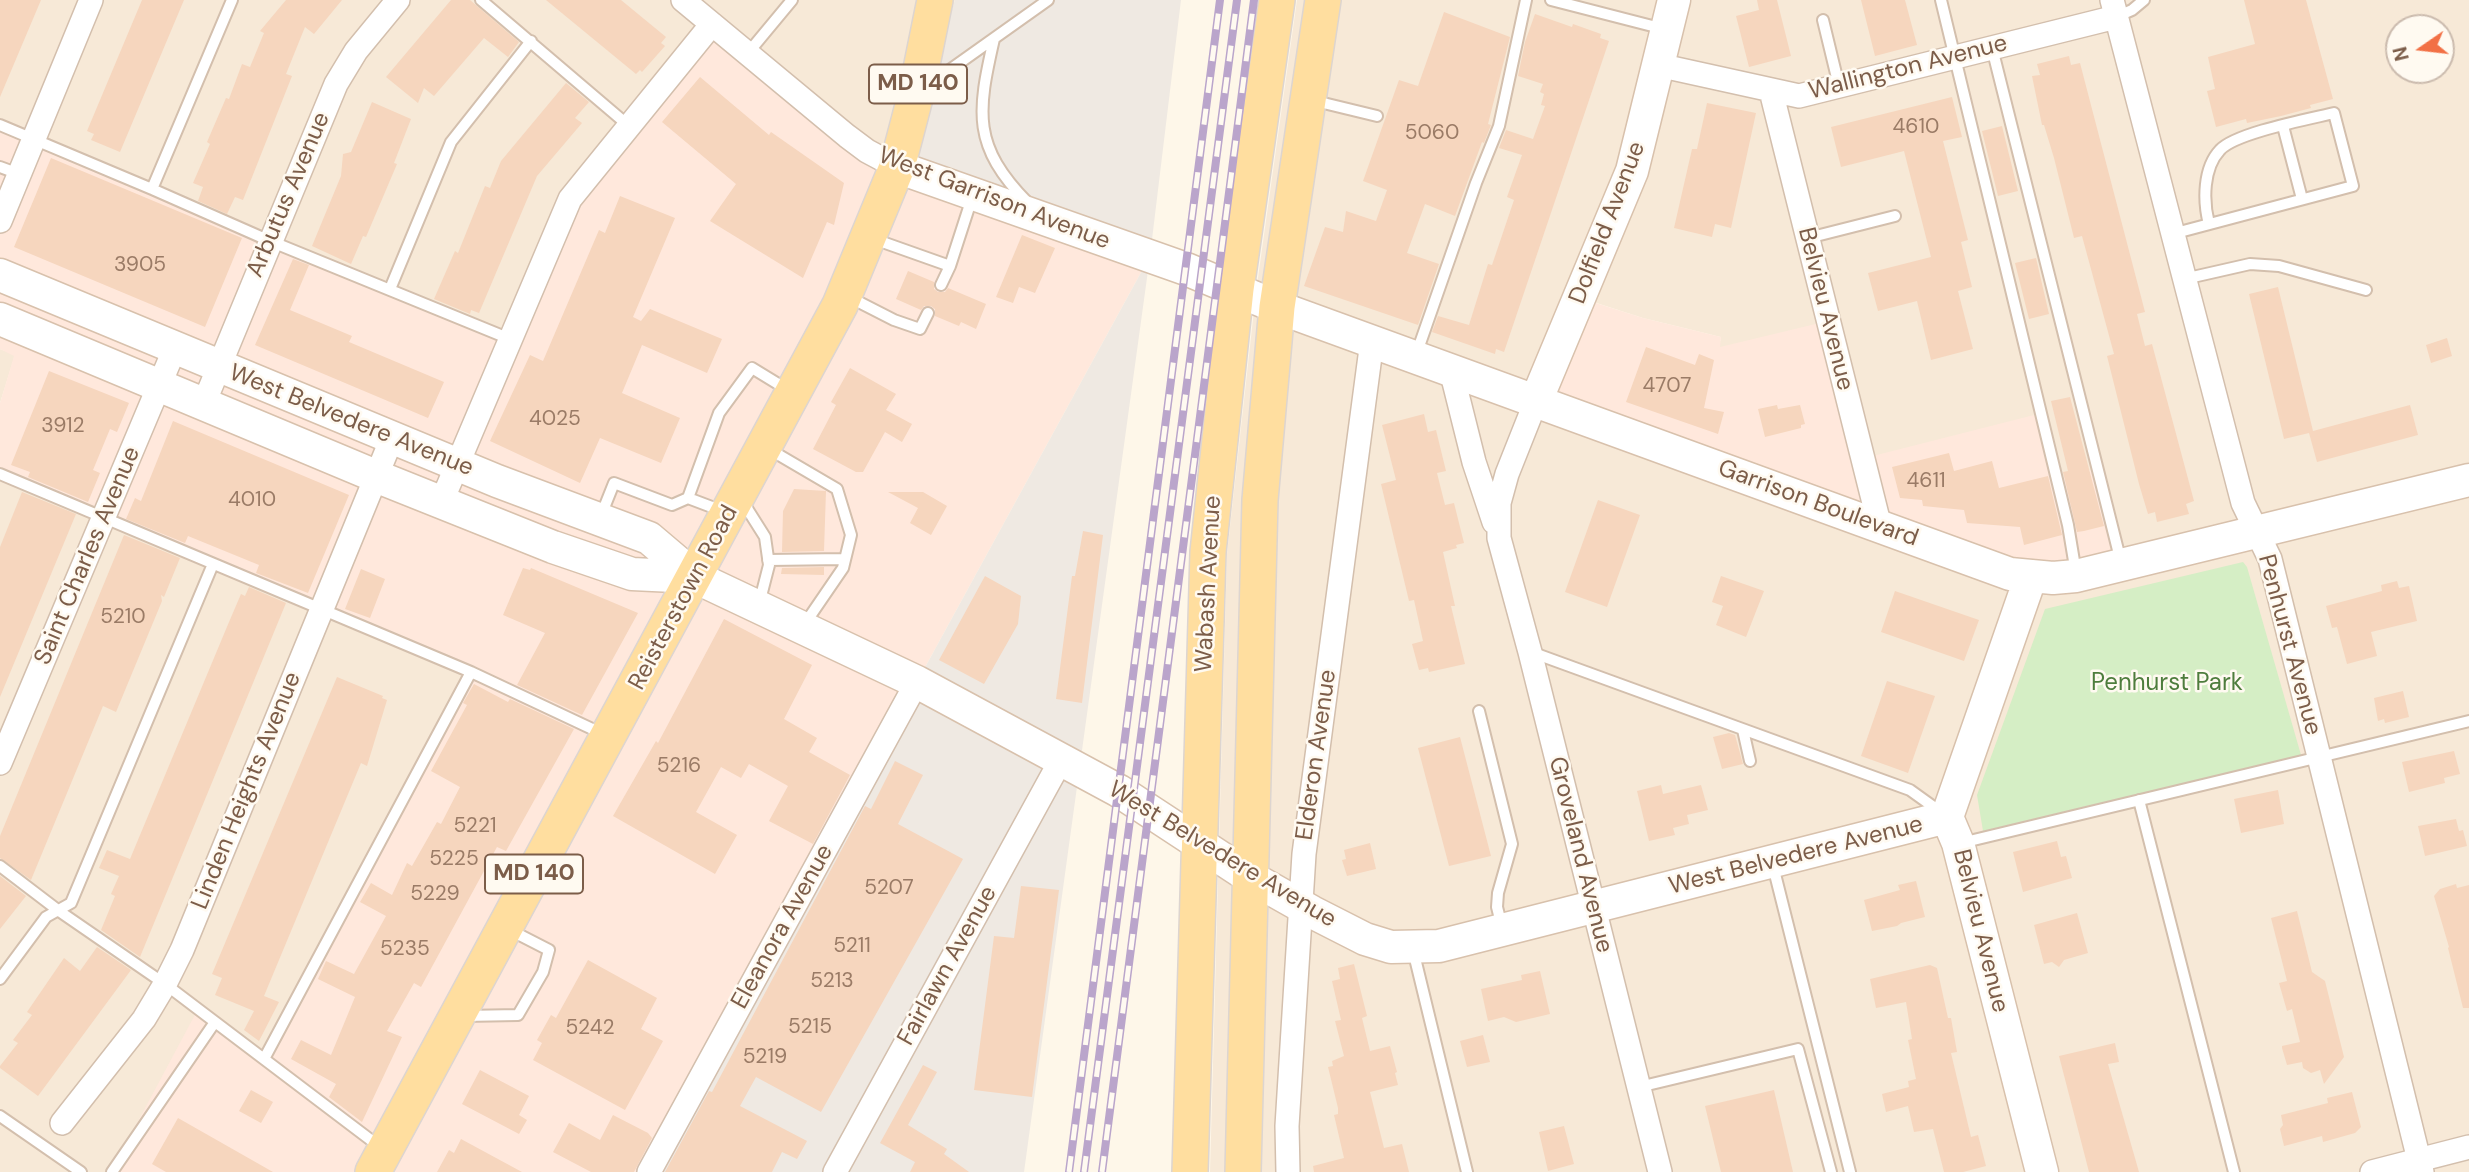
<!DOCTYPE html>
<style>
body{margin:0}
#map{position:relative;width:2469px;height:1172px;overflow:hidden;background:#fef7e9;font-family:"DM Sans",sans-serif}
canvas{display:block}
.north{position:absolute;left:2385px;top:14px;width:70px;height:70px;box-sizing:border-box;background:#fffaf1;border:2px solid #cbbbae;border-radius:50%;rotate:256deg;font-size:19px;font-weight:700;line-height:28px;text-align:center;color:#7c5d49}
.north::after{content:'';display:block;margin:auto;width:24px;height:32px;background:#f27045;clip-path:polygon(50% 0,100% 100%,50% 72%,0 100%)}
</style>
<div id="map">
<canvas width="2469" height="1172"></canvas>
<div class="north">N</div>
</div>
<script>
const c = document.querySelector('canvas').getContext('2d');
c.lineJoin = 'round';
function paint(path, color) { c.fillStyle = color; c.fill(path, 'evenodd'); }
function strokePath(path, color, width, dash) { c.strokeStyle = color; c.lineWidth = width; c.lineCap = dash ? 'butt' : 'round'; c.setLineDash(dash || []); c.stroke(path); }
function drawText(font, color, halo, rows, align = 'center') {
  c.font = font + ' "DM Sans",sans-serif'; c.lineWidth = 5; c.setLineDash([]); c.textBaseline = 'middle'; c.strokeStyle = halo; c.fillStyle = color; for (const [text, x, y, turn = 0] of rows) {
    c.save(); c.translate(x, y); c.rotate((+turn || 0) * Math.PI / 180); c.textAlign = isNaN(turn) ? turn : align; if (halo) c.strokeText(text, 0, 0); c.fillText(text, 0, 0); c.restore();
  }
}
const residential = new Path2D(`
 M0 0H955L899 170 513 341 0 128Z
 M1297 0H2469V1172H1210L1227 554 1256 292ZM2399 28H2441V70H2399ZM1581 298 1643 318 1721 337 1719 347 1865 458 2058 478 2099 468 1882 523Z
 M0 349 15 355 0 403Z
 M0 473 469 672 264 1060 111 1172H0Z`);
const commercial = new Path2D(`
 M716 26 866 146 1150 256 649 1172H111L198 1009 263 1059 469 672 0 473V403L14 356 0 349V128L513 341 578 194Z
 M1580 298 1643 318 1721 337 1720 347 1828 321 1865 458 2042 413 2058 478 2100 468 2123 563 2063 577 1535 399Z`);
const industrial = new Path2D(`
 M955 0H1181L1150 256 1024 1172H649L1150 256 899 170Z`);
const green = new Path2D(`
 M2243 562 2247 567 2301 755 1983 831 1977 795 2045 609Z`);
const building = new Path2D(`
 M0 0H41L0 97Z
 M142 0H184L120 152 91 140 94 134 87 131Z
 M286 0H342L314 34 305 27 286 74 292 76 243 200 235 197 227 214 198 201 203 187 193 183 210 144 207 142 226 98 229 99 242 64 250 67 264 33 260 31Z
 M451 0H470L519 42 508 57 484 38 434 96 424 88 418 103 386 77Z
 M546 0H621L666 37 661 43 665 46 642 72 640 70 636 74Z
 M1757 0H1777L1791 56 1749 67 1736 16 1759 10Z
 M1861 0H1905L1917 45 1875 56Z
 M2244 0H2306L2333 99 2310 105 2311 108 2281 116 2247 123 2246 119 2216 127 2207 91 2215 89 2208 57 2255 44Z
 M1444 12 1510 37 1488 124 1491 125 1484 143 1482 142 1455 216 1425 204 1407 253 1439 264 1418 325 1304 286 1325 227 1343 232 1346 211 1376 221 1387 190 1363 181 1399 80 1418 86Z
 M1535 14 1572 27 1573 24 1601 34 1600 38 1609 41 1504 352 1496 349 1495 354 1432 332 1438 316 1469 325 1488 264 1492 265 1514 200 1507 197 1522 155 1499 148 1506 130 1533 139 1545 106 1541 105 1544 94 1540 92 1543 84 1518 76 1525 42Z
 M2069 56 2071 65 2080 63 2145 312 2137 314 2145 346 2152 344 2194 501 2186 504 2189 514 2157 522 2155 512 2148 514 2139 484 2107 356 2114 354 2082 236 2074 238 2054 158 2044 125H2042L2032 76 2040 75 2037 64Z
 M700 77 769 135 771 132 844 183 834 225 827 222 803 278 710 221 736 184 662 122Z
 M566 83 589 102 575 118 582 123 537 176 479 313 471 310 470 314 434 299 455 251 458 253 485 186 490 188 501 161Z
 M1952 97 1962 137 1943 141 1968 240 1961 242 1972 287 1958 291 1973 349 1931 360 1917 301 1878 311 1868 273 1931 257 1904 151 1841 167 1831 127Z
 M372 102 411 119 394 163 397 164 366 237 363 236 351 264 312 246 341 176 343 154 351 152Z
 M1707 103 1756 113 1731 228 1715 224 1712 237 1674 228 1692 149H1697Z
 M2002 126 2018 191 1998 196 1982 131Z
 M51 158 242 238 205 327 14 247Z
 M620 196 675 218 633 317 641 321 650 309 722 339 707 373 642 345 622 393 680 418 661 463 600 438 580 483 490 441 530 355 543 361 599 230 605 233Z
 M1022 235 1055 248 1035 293 1019 287 1013 303 996 297Z
 M2036 258 2049 314 2029 319 2015 263Z
 M293 259 309 265 290 310 352 336 349 342 444 382 428 418 255 345Z
 M908 271 934 282V289L938 292H945L948 288 986 304 976 329 961 322 959 326 935 316V309L931 306H924L921 310 896 299Z
 M2278 287 2313 431 2410 405 2418 435 2317 462 2309 433 2284 439 2249 294Z
 M2447 338 2452 356 2431 363 2426 345Z
 M1646 347 1695 365 1699 354 1714 360 1704 408 1724 412 1718 434 1626 402Z
 M850 368 896 394 886 410 912 424 902 442 885 432 863 472H856L813 449 836 405 831 402Z
 M49 371 129 403 117 432 110 429 93 470 100 473 88 502 28 477 30 472 11 465Z
 M2070 397 2104 526 2084 531 2077 532 2063 472 2068 471 2051 401Z
 M1777 405 1778 409 1800 405 1805 424 1801 425V428L1765 437 1758 409Z
 M1424 414 1428 432 1436 430 1446 471 1437 473 1445 505 1454 503 1464 543 1456 545 1457 548 1443 552 1455 606H1451L1465 664 1429 672 1428 668 1419 670 1412 644 1423 641 1414 600 1409 601 1381 484 1396 480 1382 425Z
 M173 421 349 495 308 593 256 573 259 565 188 536 185 543 126 519 135 498 141 501Z
 M1949 453 1954 471 1992 461 1999 488 2048 476 2062 535 2024 545 2020 527 1967 523 1964 510 1923 506 1922 500 1900 498 1892 467Z
 M794 489 826 491 824 551 782 552 783 511Z
 M22 492 76 514 0 697V547Z
 M888 492H923L947 506 931 535 910 523 918 508Z
 M1598 500 1640 515 1607 607 1565 592Z
 M1083 531 1103 535 1082 703 1056 699 1072 576H1075Z
 M124 535 180 558 164 597 161 595 162 601 116 712 103 706 31 880 0 858V836Z
 M824 567V575L781 574 782 568Z
 M523 568 530 570 531 568 638 613 582 715 517 685 545 633 503 615Z
 M361 569 385 579 370 618 345 609Z
 M985 576 1021 596 1018 624 984 684 939 660Z
 M1721 576 1764 591 1746 637 1716 625 1723 606 1712 602Z
 M2397 581 2399 588 2409 586 2417 621 2371 632 2377 656 2347 664 2337 627 2332 628 2326 606 2382 591 2381 585Z
 M249 587 286 603 140 957 101 930 115 896 111 894 119 876 99 868 107 850 130 859 229 622 241 594 245 596Z
 M1895 591 1979 620 1964 661 1881 632Z
 M724 619 812 665 784 719 817 738 809 752 850 775 813 844 769 821 788 786 749 764 741 778 721 767 696 812 737 835 715 874 613 816 656 741 658 743Z
 M337 677 383 696 382 698 387 700 367 766 361 763 264 996 279 1002 259 1041 244 1030 254 1011 215 995 222 978 212 974Z
 M1887 681 1935 696 1908 773 1861 756Z
 M474 684 508 702 510 699 574 729 506 851 497 847 421 987 414 983 387 1031 402 1037 362 1122 329 1097 336 1084 291 1059 301 1040 331 1055 355 997 318 979 326 961 354 974 386 916 360 902 371 883 392 895 407 863 412 866 437 822 441 824 460 787 431 771 467 705 463 703Z
 M2403 691 2409 717 2385 723 2384 719 2378 721 2374 698Z
 M1729 733 1735 735 1743 764 1722 769 1713 737Z
 M1460 737 1491 856 1449 866 1418 748Z
 M2454 751 2460 774 2444 778 2445 783 2409 792 2402 762Z
 M895 761 923 775 898 824 963 859 821 1112 756 1077 740 1106 807 1141 797 1159 782 1152 772 1172H665L709 1091 712 1092 865 806 871 809Z
 M1661 785 1663 794 1701 785 1708 810 1687 815 1689 824 1673 828 1675 835 1649 841 1637 791Z
 M2278 790 2284 824 2241 833 2234 799Z
 M2456 819 2459 831 2463 830 2467 846 2425 856 2418 826Z
 M2057 841 2061 857 2066 856 2072 878 2023 892 2013 852Z
 M1370 843 1376 869 1347 876 1342 860 1346 859 1344 850Z
 M0 876 26 896 0 929Z
 M1916 881 1925 917 1901 923 1897 926 1872 931 1864 900 1900 890 1898 885Z
 M2456 884 2457 888 2469 885V1008H2463L2448 948 2449 947 2434 896 2440 889Z
 M1021 886 1059 890 1032 1097 974 1090 994 936 1014 938Z
 M2297 911 2312 972 2325 981 2344 1057 2324 1084 2320 1070 2311 1073 2303 1068 2302 1062 2287 1065 2282 1048V1046L2300 1042 2292 1009 2287 1011 2279 983 2287 981 2271 918Z
 M2077 913 2088 953 2064 960 2059 967 2052 962 2044 964 2034 925Z
 M97 947 131 970 38 1096 0 1068V1066L18 1043 13 1040 32 1015 27 1012 64 958 80 971Z
 M588 960 657 998 641 1029 663 1041 625 1110 533 1060 542 1043 537 1040 551 1015 556 1018Z
 M1354 964 1367 1016 1362 1018 1370 1051 1390 1046 1397 1072 1395 1073 1398 1085 1370 1092 1384 1148 1402 1144 1409 1172H1314L1313 1166 1344 1158 1334 1115 1338 1114V1108L1328 1067 1333 1066 1332 1061 1344 1056 1335 1021 1341 1020 1332 981 1340 979 1338 968Z
 M1930 965 1937 968 1948 1018H1951L1957 1052 1951 1053 1971 1137 1978 1135 1986 1166 1963 1172H1944L1933 1129 1914 1132 1908 1106 1886 1112 1882 1094 1909 1087 1908 1081 1916 1079 1908 1040 1912 1039 1906 1002 1876 1008 1870 979Z
 M1540 971 1550 1014 1516 1022 1504 1017 1488 1021 1481 989 1522 980 1521 975Z
 M1483 1035 1490 1062 1467 1067 1460 1041Z
 M2115 1043 2119 1062 2108 1064 2139 1172H2089L2059 1056Z
 M923 1065 937 1072 908 1125 947 1149 944 1154 969 1172H910L915 1162 880 1143Z
 M480 1070 529 1096 519 1115 527 1120 519 1134 462 1104Z
 M251 1090 273 1102 261 1123 239 1111Z
 M1774 1090 1793 1172H1721L1705 1106Z
 M2352 1092 2361 1127 2355 1133 2323 1142 2322 1136 2284 1146 2280 1129 2283 1125 2281 1115 2328 1103 2327 1098Z
 M613 1115 648 1133 652 1138 634 1172H591L553 1152 569 1123 600 1140Z
 M178 1118 273 1172H166L152 1164Z
 M1564 1126 1574 1164 1548 1171 1539 1132Z
 M461 1139 522 1172H437L449 1150 454 1153Z`);
const lane = new Path2D(`
 M481 0 629 126
 M1551 0 1664 29
 M1941 0 2068 525 2076 573
 M2116 17 2132 10 2144 0
 M1823 20 1839 86
 M994 39C977 113 972 146 1028 203
 M1992 48 2121 562
 M748 53 792 0
 M927 86 1048 0
 M1311 100 1377 116
 M0 125 152 189 270 241 510 339
 M2283 126 2302 199
 M0 167 19 174
 M152 189 232 0
 M2172 234 2353 186 2334 113C2309 119 2235 133 2220 150 2203 168 2203 201 2209 224
 M871 238 950 266 972 198
 M1808 238 1895 216
 M2184 279 2250 264 2279 266 2366 290
 M941 285 950 266
 M390 289 451 142 531 41
 M847 296 894 320 920 329 928 313
 M1416 355 1476 183 1499 126 1526 0
 M767 448 837 489 851 535 843 568 804 625
 M0 474 471 672 603 734
 M688 498 725 512
 M741 499 765 537 769 565 759 604
 M600 518 614 483 672 505 688 498 719 413 752 368 788 390
 M768 560 845 559
 M1531 652 1910 790 1942 813
 M1479 711 1512 844 1498 893 1497 907 1502 927
 M1743 730 1750 761
 M2139 800 2234 1172
 M1961 843 2469 721
 M0 866 59 911 165 984 380 1147
 M1773 866 1850 1172
 M1413 950 1467 1172
 M0 979 46 917 71 903 213 564
 M464 1016 518 1015 543 972 549 950 508 929
 M264 1059 471 672
 M1639 1087 1798 1049 1831 1172
 M0 1116 81 1172
 M112 1172 215 1022`);
const street = new Path2D(`
 M683 0 847 136 867 151 897 167
 M2112 0 2243 503 2270 559 2422 1172
 M1658 65 1799 96 2116 17
 M1771 91 1880 527
 M0 221 91 0
 M1451 370 1474 462 1494 522
 M1536 401 1507 474 1499 503V538L1530 652 1660 1172
 M204 403 336 84 356 51 398 0
 M441 503 570 199 712 24
 M0 763 175 348
 M62 1123 144 1019 165 984 182 950 392 438
 M649 1172 917 682
 M835 1172 1061 760
 M1288 1172 1287 1126 1304 854 1372 341
 M2372 1172 2469 1147`);
const secondary = new Path2D(`
 M897 167 1186 269 1277 307 2010 574 2053 578 2076 576 2469 480
 M0 275 497 481 649 538 695 577 917 682 1119 791 1250 877 1312 912 1365 939 1391 947 1439 946 1947 817
 M0 319 378 477 553 547 632 574 695 577
 M1536 401 1632 171 1674 0
 M2031 576 1947 817 1958 843 2042 1172`);
const primary = new Path2D(`
 M373 1172 840 305 897 167 916 94 935 0
 M1190 1172 1208 552 1236 289 1277 0
 M1243 1172 1260 500 1277 307 1323 0`);
const rail = new Path2D(`
 M1069 1172 1220 0
 M1084 1172 1237 0
 M1102 1172 1254 0`);
const numberNames = [
 ["4610",1916,127],
 ["5060",1432,133],
 ["3905",140,265],
 ["4707",1667,386],
 ["4025",555,419],
 ["3912",63,426],
 ["4611",1926,481],
 ["4010",252,500],
 ["5210",123,617],
 ["5216",679,766],
 ["5221",475,826],
 ["5225",454,859],
 ["5207",889,888],
 ["5229",435,894],
 ["5211",852,946],
 ["5235",405,949],
 ["5213",832,981],
 ["5215",810,1027],
 ["5242",590,1028],
 ["5219",765,1057]
];
const shields = [
 [918,84,98],
 [534,874,98]
];
const shieldNames = [
 ["MD 140",918,84],
 ["MD 140",534,874]
];
const streetNames = [
 ["Wallington Avenue",1908,68,-14],
 ["Arbutus Avenue",289,195,-67],
 ["West Garrison Avenue",994,199,21],
 ["Dolfield Avenue",1608,223,-69],
 ["Belvieu Avenue",1825,309,76],
 ["West Belvedere Avenue",351,421,22],
 ["Garrison Boulevard",1818,504,20],
 ["Saint Charles Avenue",88,556,-67],
 ["Wabash Avenue",1209,584,-87],
 ["Reisterstown Road",684,598,-62],
 ["Penhurst Avenue",2289,645,75],
 ["Elderon Avenue",1317,755,-82],
 ["Linden Heights Avenue",247,791,-68],
 ["West Belvedere Avenue",1222,855,31],
 ["Groveland Avenue",1580,855,76],
 ["West Belvedere Avenue",1796,856,-14],
 ["Eleanora Avenue",783,927,-61],
 ["Belvieu Avenue",1980,931,76],
 ["Fairlawn Avenue",948,966,-61]
];
const parkNames = [
 ["Penhurst Park",2167,684]
];
paint(residential, '#f7e9d7');
paint(commercial, '#ffe8dc');
paint(industrial, '#efe9e2');
paint(green, '#d5eec5');
paint(building, '#f6d6be');
strokePath(lane, '#d3bfad', 14);
strokePath(street, '#d3bfad', 26);
strokePath(secondary, '#d8c1ac', 35);
strokePath(primary, '#ddd5d0', 38);
strokePath(lane, '#fff', 10);
strokePath(street, '#fff', 23);
strokePath(secondary, '#fff', 32);
strokePath(primary, '#ffde9f', 35);
strokePath(rail, '#baa5cb', 8);
strokePath(rail, '#fffaf1', 5, [16]);
drawText('21px', '#9a7b66', null, numberNames);
for (const [x, y, w] of shields) { const box = new Path2D(); box.roundRect(x - w / 2, y - 19.5, w, 39, 5); c.fillStyle = '#fffaf1'; c.fill(box); strokePath(box, '#7c5d49', 2); }
drawText('bold 23px', '#7c5d49', null, shieldNames);
drawText('24px', '#7c5d49', '#fffaf1', streetNames);
drawText('24px', '#4e7d3d', '#fffaf1', parkNames);
</script>
